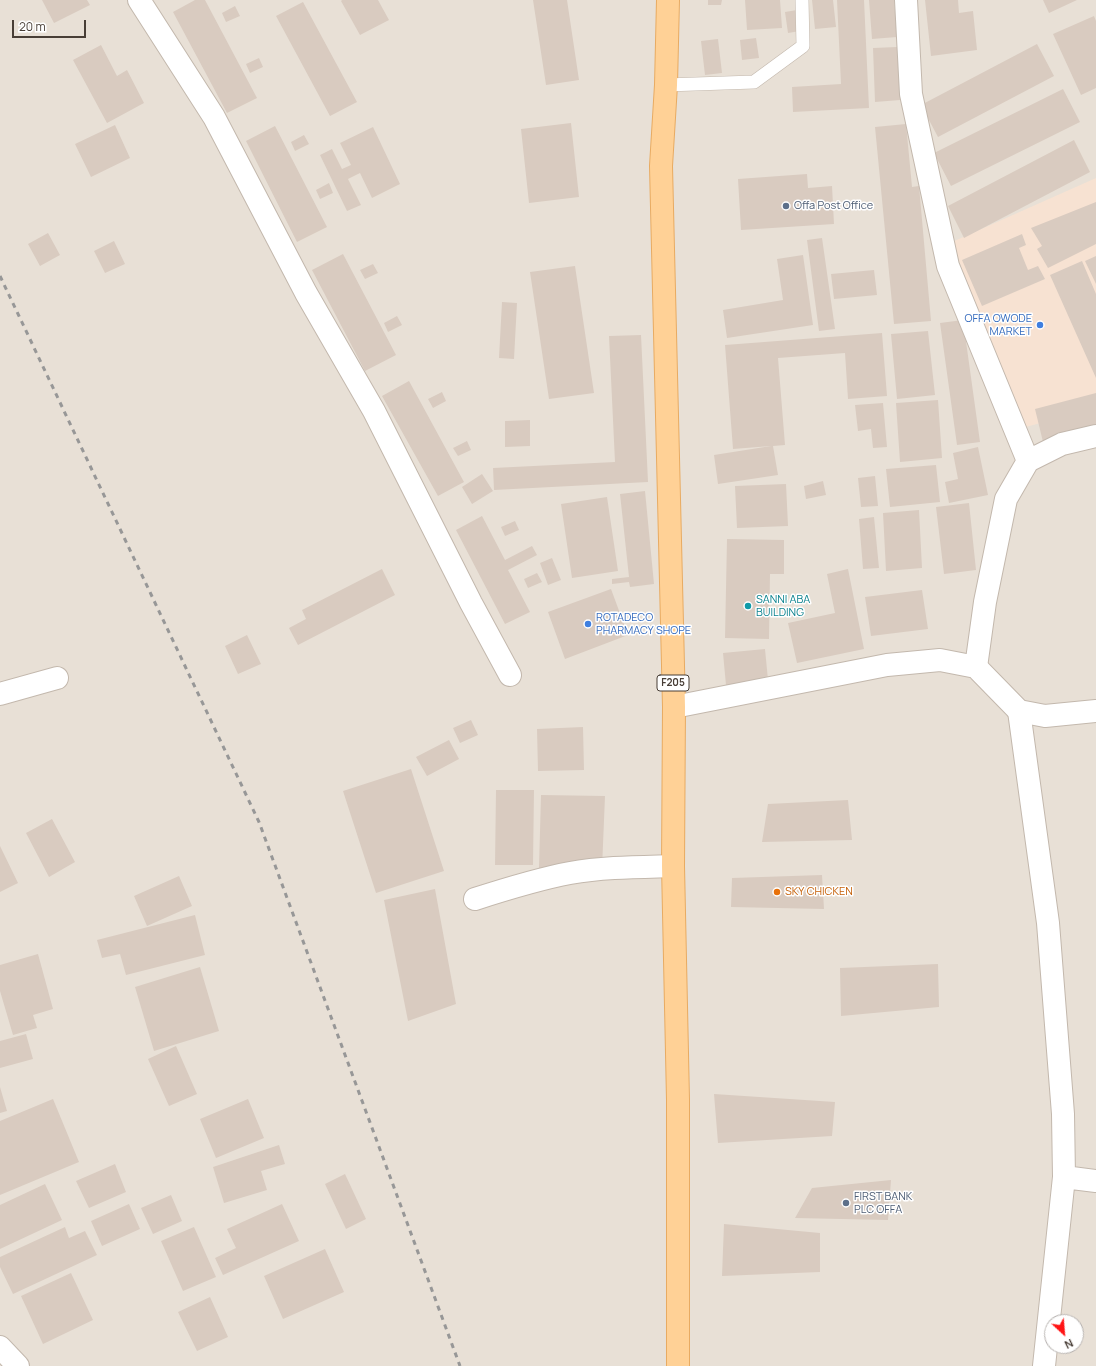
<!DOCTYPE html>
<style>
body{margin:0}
#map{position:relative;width:1096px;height:1366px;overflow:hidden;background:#f4efe8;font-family:Manrope,sans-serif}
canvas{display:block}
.north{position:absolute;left:1044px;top:1314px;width:40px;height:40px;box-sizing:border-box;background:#fff;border:1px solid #b6b2af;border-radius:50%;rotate:154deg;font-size:11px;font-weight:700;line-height:16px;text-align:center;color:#483e36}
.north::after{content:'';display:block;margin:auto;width:14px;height:18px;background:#ff1415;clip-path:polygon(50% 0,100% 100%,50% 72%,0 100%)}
.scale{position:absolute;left:12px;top:20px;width:74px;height:18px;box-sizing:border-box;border:2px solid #483e36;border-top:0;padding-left:5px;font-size:12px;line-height:14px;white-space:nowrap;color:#483e36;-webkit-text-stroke:3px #fff;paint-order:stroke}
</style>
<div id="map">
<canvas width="1096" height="1366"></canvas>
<div class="north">N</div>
<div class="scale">20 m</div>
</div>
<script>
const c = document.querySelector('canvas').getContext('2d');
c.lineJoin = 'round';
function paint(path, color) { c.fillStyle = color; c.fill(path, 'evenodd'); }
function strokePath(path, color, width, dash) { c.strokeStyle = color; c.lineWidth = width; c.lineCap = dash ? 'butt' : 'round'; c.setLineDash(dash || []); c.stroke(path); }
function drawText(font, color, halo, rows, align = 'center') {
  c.font = font + ' Manrope,sans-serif'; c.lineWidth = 3; c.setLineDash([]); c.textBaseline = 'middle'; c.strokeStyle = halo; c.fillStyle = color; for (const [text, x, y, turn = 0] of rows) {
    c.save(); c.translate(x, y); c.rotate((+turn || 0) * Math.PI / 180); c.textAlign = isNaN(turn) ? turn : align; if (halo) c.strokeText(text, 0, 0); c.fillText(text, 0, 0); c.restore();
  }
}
const residential = new Path2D(`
 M0 0H1096V1366H0ZM1052 1322H1076V1346H1052Z`);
const commercial = new Path2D(`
 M1096 178V408L1022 428 952 242Z`);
const building = new Path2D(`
 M42 0H87L90 5 54 23Z
 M195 0H205L257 98 227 113 173 12Z
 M342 0H378L389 20 360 35 341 1Z
 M533 0H567L579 80 546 85Z
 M708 0H722L721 5H708Z
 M745 0H780L782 28 747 30Z
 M812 0H833L836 27 815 29Z
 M837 0H864L869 108 793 112 792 87 841 84Z
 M869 0H894L897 37 872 39Z
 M925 0H958L959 13 973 11 977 50 931 56Z
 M1043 0H1077L1049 13Z
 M303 2 357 102 330 116 276 16Z
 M235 6 240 16 226 22 222 13Z
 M797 10 800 31 788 33 785 12Z
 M1094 16 1096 21V88L1081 95 1053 34Z
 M756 38 759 58 742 60 740 40Z
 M718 39 722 73 705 75 701 41Z
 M1037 44 1054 76 938 137 921 105Z
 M101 45 117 76 127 70 144 103 107 123 73 60Z
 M897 47 900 100 875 102 873 48Z
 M259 58 263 67 250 73 246 64Z
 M1063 89 1080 122 951 186 934 153Z
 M571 123 579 197 529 203 521 129Z
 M906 124 912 187 919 186 931 321 894 324 875 127Z
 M115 125 130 158 91 177 75 144Z
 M275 126 327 227 297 242 246 141Z
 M373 127 400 184 372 198 360 173 348 179 361 205 347 211 320 155 332 149 342 169 351 165 340 143Z
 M304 135 309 144 295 151 291 142Z
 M1074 140 1090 172 964 238 948 206Z
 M807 174 808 188 832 186 834 224 741 230 738 179Z
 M329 183 333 193 320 199 316 190Z
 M1096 202V244L1048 268 1037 249 1042 246 1031 228Z
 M48 233 60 255 40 266 28 244Z
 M1022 234 1026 245 1019 248 1028 270 1038 266 1045 279 982 306 962 260Z
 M822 238 835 329 819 331 807 240Z
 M114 241 125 264 105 273 94 251Z
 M343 254 396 355 365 371 312 270Z
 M803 255 813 325 727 338 723 310 783 300 777 259Z
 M1096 256V284L1085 261Z
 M1082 261 1096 294V378L1050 275Z
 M373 264 378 273 365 279 360 270Z
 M575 266 594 393 549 399 530 272Z
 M874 270 877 295 834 299 831 274Z
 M502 302 517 303 514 359 499 358Z
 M397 316 402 325 388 332 384 323Z
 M963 320 980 442 957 445 940 323Z
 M928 331 935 395 897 399 891 334Z
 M882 333 887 396 848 399 845 353 778 358 785 445 773 446 778 475 718 484 714 455 771 446 733 449 725 345Z
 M641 335 648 482 494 490 493 468 615 462 609 336Z
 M409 381 464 482 438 496 382 396Z
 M442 392 446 401 433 408 428 399Z
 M1096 393V432L1044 446 1035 409Z
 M938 400 942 458 900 462 896 403Z
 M883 403 887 447 873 448 871 429 858 431 855 405Z
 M530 420V446L505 447V421Z
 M467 441 471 450 458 456 453 448Z
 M978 447 988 495 949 503 945 482 958 479 953 453Z
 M936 465 940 502 890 507 886 469Z
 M482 474 493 491 472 504 462 487Z
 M875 476 878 506 861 507 858 478Z
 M823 481 826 495 806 499 804 486Z
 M786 484 788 526 737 528 735 486Z
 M645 491 654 584 630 587 629 582 612 584V579L629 577 620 494Z
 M607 497 618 571 572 578 561 504Z
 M969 503 976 570 944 574 936 507Z
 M919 510 922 568 886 571 883 513Z
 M482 516 505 560 532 546 537 555 508 570 530 612 505 624 456 530Z
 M874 517 879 568 863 569 859 519Z
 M515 521 519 530 505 536 501 527Z
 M727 539 784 540V574H770L769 639 725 638Z
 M552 558 561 580 548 585 540 563Z
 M382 569 395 595 298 645 289 628 306 619 302 610Z
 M848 569 864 649 797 663 788 623 835 613 827 574Z
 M537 573 542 582 528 588 524 579Z
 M611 589 628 635 565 659 548 612Z
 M922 590 928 629 871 636 865 597Z
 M247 635 261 664 238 674 225 646Z
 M765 649 768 680 726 685 723 653Z
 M471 720 478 735 460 743 453 728Z
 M583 727 584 770 538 771 537 729Z
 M449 740 459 759 427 776 416 757Z
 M411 769 444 871 376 893 343 791Z
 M496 790H534L533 865H495Z
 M541 795 605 796 602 869 539 868Z
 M848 800 852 840 762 842 768 804Z
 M52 819 75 862 49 877 26 833Z
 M0 846 18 883 0 892Z
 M822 875 824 909 731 907 732 878Z
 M179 876 192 906 147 926 134 896Z
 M435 889 456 1004 408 1021 384 900Z
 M195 915 205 955 126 975 120 954 102 958 97 940Z
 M38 954 53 1009 33 1015 37 1028 13 1035 0 991V965Z
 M938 964 939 1007 841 1016 840 968Z
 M200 967 219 1031 154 1051 135 987Z
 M26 1034 33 1059 0 1068V1041Z
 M176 1046 197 1094 169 1106 148 1059Z
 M0 1087 7 1111 0 1113Z
 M714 1094 835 1102 832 1136 718 1143Z
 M53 1099 79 1162 0 1195V1121Z
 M248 1099 264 1138 216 1158 200 1119Z
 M279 1145 285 1164 261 1171 267 1190 224 1203 213 1167Z
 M115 1164 126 1192 89 1208 76 1181Z
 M345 1174 366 1219 346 1229 325 1184Z
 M891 1180 888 1220 795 1218 812 1188Z
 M45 1184 62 1220 0 1249V1205Z
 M171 1195 182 1221 153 1234 141 1208Z
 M129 1204 140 1229 102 1246 91 1221Z
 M282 1204 299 1241 223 1275 215 1258 236 1248 227 1229Z
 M724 1224 820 1233V1272L722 1276Z
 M65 1227 69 1238 85 1231 97 1255 13 1294 0 1267V1257Z
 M194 1227 216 1277 183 1291 161 1241Z
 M325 1249 344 1292 283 1319 264 1276Z
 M71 1273 93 1320 43 1344 21 1296Z
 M210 1297 228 1337 197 1351 178 1312Z`);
const service = new Path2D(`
 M666 85 754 82 803 46 802 0`);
const minor = new Path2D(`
 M139 0 214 117 306 293 374 411 471 603 510 675
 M906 0 911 94 948 266 1028 461
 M976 667 985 602 1006 499 1028 461 1062 444 1096 436
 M0 694 57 678
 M1019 711 1048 923 1063 1114 1064 1177 1044 1366
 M475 899C506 889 538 879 570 873 604 867 639 867 673 866
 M1064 1177 1096 1181`);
const tertiary = new Path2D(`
 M674 707 887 665 940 660 976 667 1019 711 1045 716 1096 711
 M0 1347 18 1366`);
const primary = new Path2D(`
 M668 0 666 85 661 166 674 707 673 866 678 1100V1366`);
const rail = new Path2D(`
 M0 276 259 822 460 1366`);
const markers = [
 [786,206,4,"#5c6f8a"],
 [1040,325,4,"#3f7fe0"],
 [748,606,4,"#0f9aa8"],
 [588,624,4,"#3f7fe0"],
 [777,892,4,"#e8710a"],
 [846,1203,4,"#5c6f8a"]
];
const shields = [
 [673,683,32]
];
const shieldNames = [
 ["F205",673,683]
];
const serviceNames = [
 ["Offa Post Office",794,206],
 ["FIRST BANK",854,1197],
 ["PLC OFFA",854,1210]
];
const shopNames = [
 ["OFFA OWODE",1032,319],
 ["MARKET",1032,332],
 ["ROTADECO",596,618,"left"],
 ["PHARMACY SHOPE",596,631,"left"]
];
const cultureNames = [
 ["SANNI ABA",756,600],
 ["BUILDING",756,613]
];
const foodNames = [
 ["SKY CHICKEN",785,892]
];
paint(residential, '#e8e0d6');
paint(commercial, '#f7e2d2');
paint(building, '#d9cbc0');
strokePath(service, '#c3b8ad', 14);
strokePath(minor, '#c3b8ad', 24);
strokePath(tertiary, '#c3b8ad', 24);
strokePath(primary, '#e8ab62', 24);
strokePath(service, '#fff', 13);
strokePath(minor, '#fff', 22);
strokePath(tertiary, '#fff', 22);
strokePath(primary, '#ffd196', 22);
strokePath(rail, '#979797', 3, [5, 5]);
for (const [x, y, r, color] of markers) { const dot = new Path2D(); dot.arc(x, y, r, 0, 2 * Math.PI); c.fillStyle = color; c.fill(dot); strokePath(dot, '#fff', 1.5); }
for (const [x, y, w] of shields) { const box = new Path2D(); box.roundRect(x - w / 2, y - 8, w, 16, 3); c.fillStyle = '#fff'; c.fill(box); strokePath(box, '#483e36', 1); }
drawText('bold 10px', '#483e36', null, shieldNames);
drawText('11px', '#4e5e75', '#fff', serviceNames, 'left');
drawText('11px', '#366cbe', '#fff', shopNames, 'right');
drawText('11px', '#0d838f', '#fff', cultureNames, 'left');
drawText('11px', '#c56008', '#fff', foodNames, 'left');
</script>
